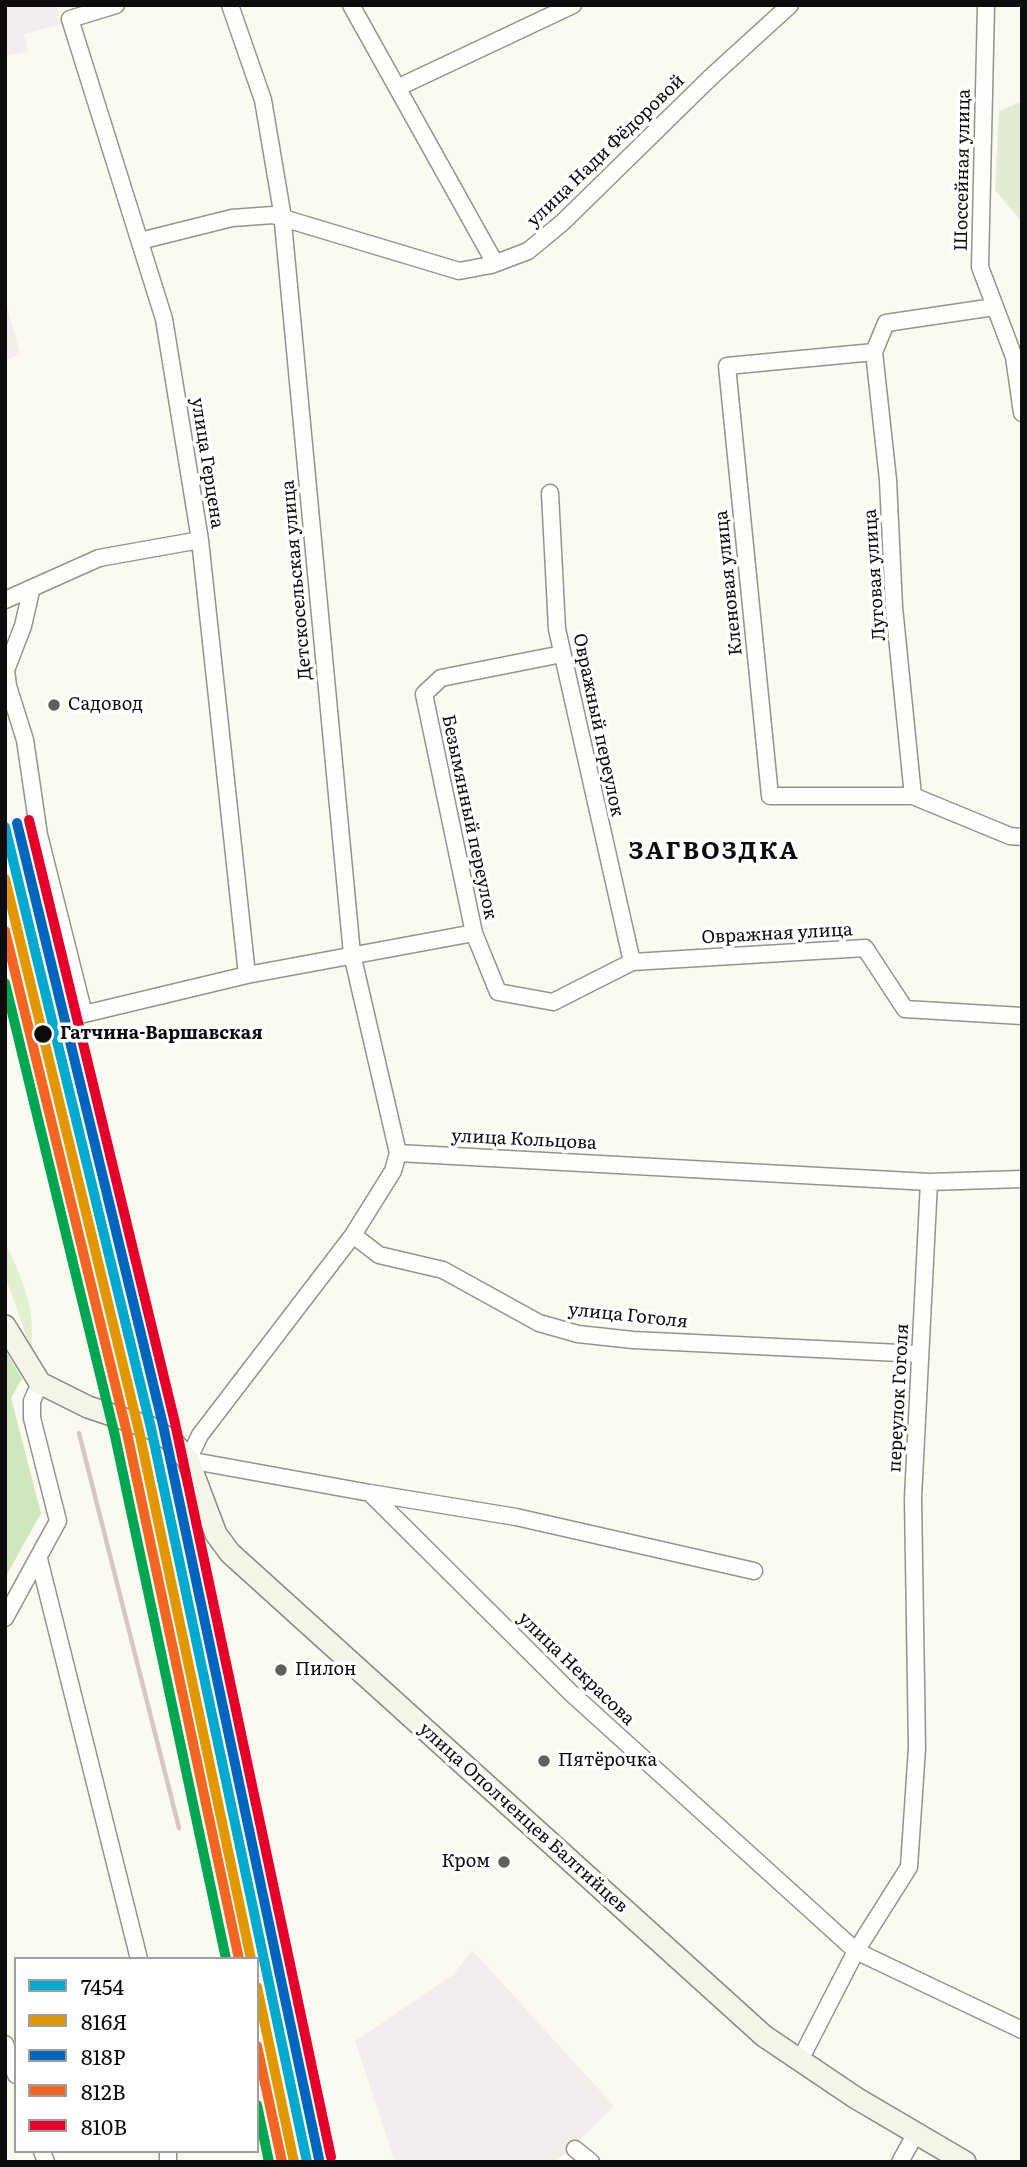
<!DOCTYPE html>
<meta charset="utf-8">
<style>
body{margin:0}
#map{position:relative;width:1027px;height:2167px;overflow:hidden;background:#fbfaf0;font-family:Literata,serif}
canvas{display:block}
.frame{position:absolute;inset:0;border:7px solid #0c0c0c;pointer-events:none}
.legend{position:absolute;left:14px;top:1957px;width:245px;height:196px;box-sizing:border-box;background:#fff;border:2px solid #9e9e9e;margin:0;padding:9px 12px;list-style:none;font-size:21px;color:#0c0c0c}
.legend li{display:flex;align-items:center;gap:14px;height:35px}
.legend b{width:35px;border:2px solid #9e9e9e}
</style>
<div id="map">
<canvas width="1027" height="2167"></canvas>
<div class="frame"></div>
<ul class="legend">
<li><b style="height:9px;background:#00a9ce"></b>7454</li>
<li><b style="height:9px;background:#e09701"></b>816Я</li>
<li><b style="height:9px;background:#0065bd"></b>818Р</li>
<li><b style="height:9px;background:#f26522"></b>812В</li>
<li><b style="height:9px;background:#e4002b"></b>810В</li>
</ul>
</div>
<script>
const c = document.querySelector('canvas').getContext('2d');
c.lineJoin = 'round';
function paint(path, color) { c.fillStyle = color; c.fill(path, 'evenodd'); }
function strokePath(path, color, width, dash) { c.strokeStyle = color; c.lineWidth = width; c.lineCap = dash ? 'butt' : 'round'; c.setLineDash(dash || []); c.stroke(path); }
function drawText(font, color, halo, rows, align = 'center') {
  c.font = font + ' Literata,serif'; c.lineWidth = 7; c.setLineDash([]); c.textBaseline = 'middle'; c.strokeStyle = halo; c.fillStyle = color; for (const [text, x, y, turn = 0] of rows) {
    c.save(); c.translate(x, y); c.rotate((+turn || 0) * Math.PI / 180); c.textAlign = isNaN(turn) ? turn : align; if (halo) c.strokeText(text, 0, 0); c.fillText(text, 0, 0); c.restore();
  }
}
const industrial = new Path2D(`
 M5 5H56L61 24 24 34 28 51 5 56Z
 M5 298 20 354 5 361Z
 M472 1950 614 2106 574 2146 554 2162H395L355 2041 453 1975Z`);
const green = new Path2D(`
 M5 1242C23 1281 36 1307 31 1350L5 1275Z`);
const forest = new Path2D(`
 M5 1350 22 1379 11 1398 41 1513 5 1578Z`);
const cemetery = new Path2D(`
 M1022 101V222L995 190 999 111Z`);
const street = new Path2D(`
 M116 5 70 19 164 319 200 540 247 975
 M230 5 263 100 282 212 352 954 398 1153
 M351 5 495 263
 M986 5 980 267 1014 357 1022 413
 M399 87 573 5
 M140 241 232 218 273 215 459 271 491 265 528 251 563 222 711 77 790 5
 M874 352 727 366 770 796H913L1010 836 1022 837
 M550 493 557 629 632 962
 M31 591 23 626 6 670 8 686 25 740 39 835 84 1014 247 975 474 933
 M5 600 99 558 200 540
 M562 654 441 678 424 694 474 933 498 992 553 1002 632 962 865 948 905 1009 1022 1016
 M913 796 894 607 888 480 874 352 886 323 994 307
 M1022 1179 929 1182 398 1153 393 1171 353 1235 200 1435 188 1460 370 1493 571 1693 856 1951 1022 2030
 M353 1235 379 1255 443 1270 539 1323 578 1334 633 1340 920 1354
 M370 1493 516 1517 754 1571
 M39 1559 139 1959
 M5 1618 58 1521 32 1418V1401L40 1383
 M5 2044 16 2075
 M800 2060 856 1951 909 1867 917 1748 913 1498 929 1182
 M575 2149 591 2162
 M42 2151 46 2162
 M168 2151V2162
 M900 2162 916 2133`);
const secondary = new Path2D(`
 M5 1326 40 1383 88 1407 151 1428 172 1441 188 1460 216 1534 230 1553 764 2036 856 2098 965 2162`);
const rail = new Path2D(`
 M79 1433 179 1828`);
const rail1 = new Path2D(`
 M5 827 151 1428 307 2162`);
const rail2 = new Path2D(`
 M5 879 139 1431 251 1959
 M257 1987 294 2162`);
const rail3 = new Path2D(`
 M17 823 163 1425 319 2159`);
const rail4 = new Path2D(`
 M5 931 127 1433 239 1959
 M257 2046 282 2162`);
const rail5 = new Path2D(`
 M29 820 175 1423 331 2157`);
const rail6 = new Path2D(`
 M5 983 115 1436 226 1959
 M257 2105 269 2162`);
const markers = [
 [54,705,7,"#605f5c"],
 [43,1034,10,"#0c0c0c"],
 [281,1670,7,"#605f5c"],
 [544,1761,7,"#605f5c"],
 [504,1862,7,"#605f5c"]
];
const streetNames = [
 ["улица Нади Фёдоровой",606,151,-44],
 ["Шоссейная улица",963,170,-89],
 ["улица Герцена",207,463,81],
 ["Луговая улица",875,575,-94],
 ["Детскосельская улица",297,580,-95],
 ["Кленовая улица",729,583,-96],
 ["Овражный переулок",598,725,78],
 ["Безымянный переулок",469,817,78],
 ["Овражная улица",777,934,-3],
 ["улица Кольцова",524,1140,3],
 ["улица Гоголя",628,1316,6],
 ["переулок Гоголя",899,1398,-87],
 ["улица Некрасова",576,1669,44],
 ["улица Ополченцев Балтийцев",523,1818,42]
];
const poiNames = [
 ["Садовод",68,705],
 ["Пилон",295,1670],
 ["Пятёрочка",558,1761],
 ["Кром",490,1862,"right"]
];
const stopNames = [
 ["Гатчина-Варшавская",60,1034]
];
const districtNames = [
 ["ЗАГВОЗДКА",714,852]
];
paint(industrial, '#f2eced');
paint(green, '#e1f0d1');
paint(forest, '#d0e7be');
paint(cemetery, '#e4ebd4');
strokePath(street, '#94938f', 19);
strokePath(secondary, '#8a8a85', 24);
strokePath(street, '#fefefd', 16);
strokePath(secondary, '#f4f4e8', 21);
strokePath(rail, '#d6c6c4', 4.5);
strokePath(rail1, '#00a9ce', 10);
strokePath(rail2, '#e09701', 10);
strokePath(rail3, '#0065bd', 10);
strokePath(rail4, '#f26522', 10);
strokePath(rail5, '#e4002b', 10);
strokePath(rail6, '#00a651', 10);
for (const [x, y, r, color] of markers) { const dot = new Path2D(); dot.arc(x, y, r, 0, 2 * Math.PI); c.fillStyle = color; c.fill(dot); strokePath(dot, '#fff', 2.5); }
drawText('18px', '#0c0c0c', '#fff', streetNames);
drawText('18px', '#0c0c0c', '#fff', poiNames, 'left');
drawText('bold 18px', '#0c0c0c', '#fff', stopNames, 'left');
c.letterSpacing = '2px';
drawText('bold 24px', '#0c0c0c', '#fff', districtNames);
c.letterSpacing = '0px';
</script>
